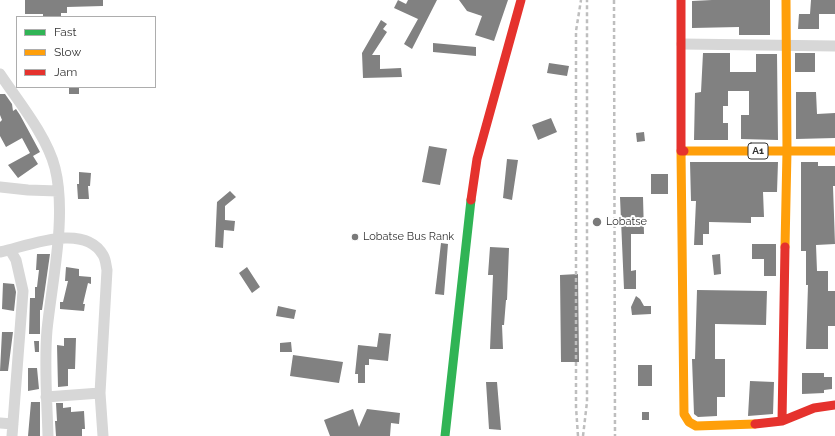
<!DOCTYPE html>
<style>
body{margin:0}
#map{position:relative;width:835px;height:436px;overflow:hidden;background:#fff;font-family:Raleway,sans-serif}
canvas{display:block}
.legend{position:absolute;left:16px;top:16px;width:140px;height:72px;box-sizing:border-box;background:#fff;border:1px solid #adadad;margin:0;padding:5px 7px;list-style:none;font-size:12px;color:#333}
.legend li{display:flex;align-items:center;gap:8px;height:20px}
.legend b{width:20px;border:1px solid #adadad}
</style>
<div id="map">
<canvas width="835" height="436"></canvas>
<ul class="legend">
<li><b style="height:5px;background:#30b455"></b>Fast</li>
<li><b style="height:5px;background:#ff9f0a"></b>Slow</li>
<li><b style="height:5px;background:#e5322d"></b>Jam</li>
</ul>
</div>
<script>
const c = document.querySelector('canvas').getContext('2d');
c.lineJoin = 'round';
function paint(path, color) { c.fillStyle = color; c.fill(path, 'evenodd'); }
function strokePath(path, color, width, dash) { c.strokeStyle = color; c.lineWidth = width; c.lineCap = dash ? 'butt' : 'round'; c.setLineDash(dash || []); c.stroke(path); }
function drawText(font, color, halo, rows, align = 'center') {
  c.font = font + ' Raleway,sans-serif'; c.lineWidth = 4; c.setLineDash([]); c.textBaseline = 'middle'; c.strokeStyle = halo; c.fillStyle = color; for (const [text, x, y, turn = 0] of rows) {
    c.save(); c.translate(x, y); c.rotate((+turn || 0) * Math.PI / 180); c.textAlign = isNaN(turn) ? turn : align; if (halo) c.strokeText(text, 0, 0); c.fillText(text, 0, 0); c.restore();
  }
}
const building = new Path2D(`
 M25 0H103V6L67 7V13H61V17H43V14H25Z
 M398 0 406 4 408 0H437L412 49 404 44 418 19 394 8Z
 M459 0H508L494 41 475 35 482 16 467 11Z
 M712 0H770V35H739V27L692 28V1Z
 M811 0H835V14H819V29H798L799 14H810Z
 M381 20 387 24 383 29 387 32 372 55H380V69L401 68 402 77 363 78 362 53Z
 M433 43 476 47V56L433 52Z
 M703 53H730V72H756V54H777L778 140 741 139V115H749V91H728V106H723V123H728V140H694L695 93 701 92Z
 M795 53H815V72H795Z
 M549 63 569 66 567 76 547 73Z
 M69 87H79V94H69Z
 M796 92H816L817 114 835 113V138L796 139Z
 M0 94H5L12 104 13 111 16 109 20 115 40 152 33 156 38 164 18 178 8 165 30 153 22 138 6 147 0 136V122L2 120 0 115Z
 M551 118 557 132 538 140 532 125Z
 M644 132 645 141 637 142 636 133Z
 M429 146 447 149 440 185 422 182Z
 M507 159 518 160 512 200 503 198Z
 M690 162H778L777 192H763L764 217H751V223L709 222V234H703V245H694L696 201H691Z
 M801 162H818V166H835V186H833L835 244 816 245 817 271H828V291H835V326H828V349H806L808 285H806V251H801Z
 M79 172 91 173 90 186H88L89 199H78L77 184H79Z
 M651 174H668V194H651Z
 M230 191 236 197 225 206V220L235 221 234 231 224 230 223 248 215 247 217 202Z
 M620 197H643L644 234H631V271L636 270V289H624Z
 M441 243 448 244 444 295 435 294Z
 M752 244H776V276H764V259H752Z
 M490 247 509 248 507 300H506L504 325H502L503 349H490L493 275H488Z
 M37 254H50L42 310H40V334H29L30 298H35V287H37L39 270H36Z
 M720 254 721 274 714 275 712 255Z
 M66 267 79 269V276L91 277V284L88 283 83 304H85L84 311 60 309V302H63L68 281H65Z
 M247 267 260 287 252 293 239 273Z
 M578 274 579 362H561L560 275Z
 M3 283 14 284 16 292 14 311 2 309Z
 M697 290 767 291 766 325 715 324V359H725V397H717V416L698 417 694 414 692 359H695Z
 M636 296 640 299 644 306H651V314L632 315 631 307Z
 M278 306 296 310 294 319 276 316Z
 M2 332H13L8 371H0Z
 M379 333 391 334 388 361 369 359V365H365V383H358V374H355L358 345 377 347Z
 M64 338H76L75 369H68V386L58 387 57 345 64 346Z
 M34 341H39V352H35Z
 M291 342 292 352H280V343Z
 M293 355 343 362 339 383 290 376Z
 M638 365H652V386H638Z
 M28 368H37L39 389 28 391Z
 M802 373H824V377H832V389L824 390V393L802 394Z
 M750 381 774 382 773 414 748 416Z
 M486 382H497L501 430 489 429Z
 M31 402H40V436H28Z
 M56 403H63V408L71 407V412L84 411 85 429H82V436H56L55 421H57Z
 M353 409 359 427 367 409 400 413 399 424 391 423 390 436H330L324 420Z
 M642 412H649V420H642Z`);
const street = new Path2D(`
 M682 44 835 46
 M0 74C18 101 47 136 55 168 67 216 52 281 47 330 44 365 47 401 48 436
 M0 187 28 190 58 191
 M10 250 16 260 23 291 12 436
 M0 252C28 246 84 222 103 255 106 260 106 266 107 270L100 393 103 436
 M46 397 100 393
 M0 423 13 424`);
const fast = new Path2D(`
 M445 436 471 200`);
const slow = new Path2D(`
 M681 151 684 414 689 422 696 426 755 424
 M684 151H835
 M785 247 787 151 786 0`);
const jam = new Path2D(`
 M681 0V151H684
 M471 200 477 159 521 0
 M782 421 785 247
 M755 424 782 421 814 408 835 405`);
const rail = new Path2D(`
 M614 0 615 436
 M578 436 576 407V31L581 0
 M583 436 587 402V0`);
const markers = [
 [597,222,5,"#7a7a7a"],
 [355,237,4,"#7a7a7a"]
];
const shields = [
 [758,151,20]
];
const shieldNames = [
 ["A1",758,151]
];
const poiNames = [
 ["Lobatse",606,222],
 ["Lobatse Bus Rank",363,237]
];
paint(building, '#818181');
strokePath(street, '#d7d7d7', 11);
strokePath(fast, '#30b455', 9);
strokePath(slow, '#ff9f0a', 9);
strokePath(jam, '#e5322d', 9);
strokePath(rail, '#bebebe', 2.5, [4, 3]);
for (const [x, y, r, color] of markers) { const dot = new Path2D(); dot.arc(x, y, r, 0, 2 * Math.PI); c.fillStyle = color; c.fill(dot); strokePath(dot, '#fff', 1.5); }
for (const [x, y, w] of shields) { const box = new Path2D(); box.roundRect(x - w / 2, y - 8, w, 16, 3); c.fillStyle = '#fff'; c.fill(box); strokePath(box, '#333', 1); }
drawText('bold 10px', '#333', null, shieldNames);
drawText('11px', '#333', '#fff', poiNames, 'left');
</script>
